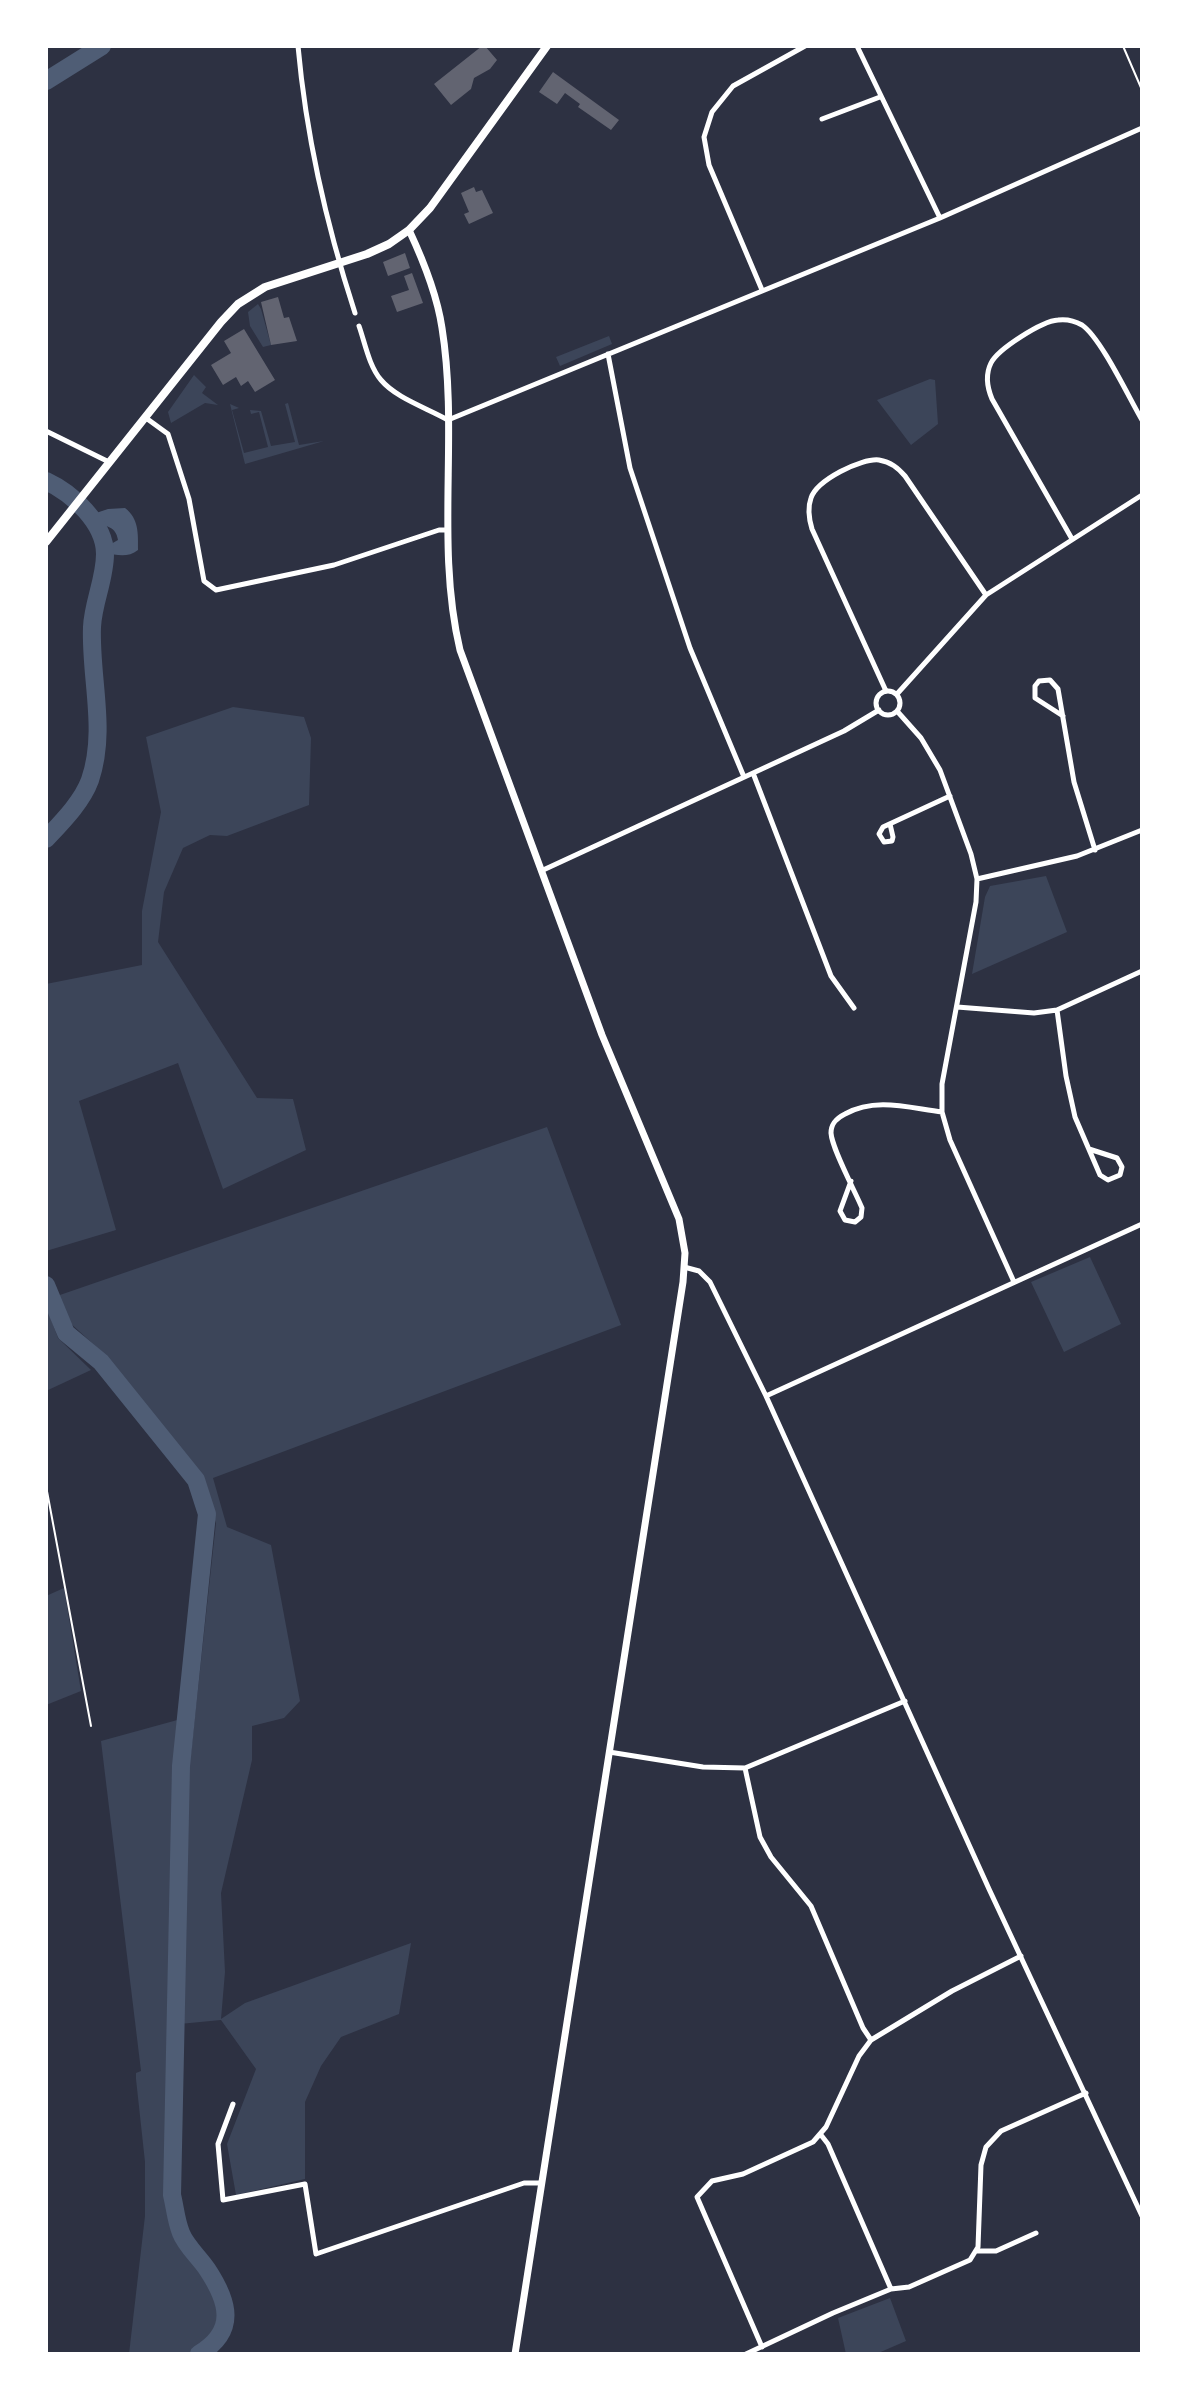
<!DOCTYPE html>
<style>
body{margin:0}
#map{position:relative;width:1188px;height:2400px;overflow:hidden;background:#2d3142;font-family:Barlow,sans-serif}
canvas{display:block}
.frame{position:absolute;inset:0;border:48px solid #fff;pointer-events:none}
</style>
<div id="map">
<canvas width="1188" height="2400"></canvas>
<div class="frame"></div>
</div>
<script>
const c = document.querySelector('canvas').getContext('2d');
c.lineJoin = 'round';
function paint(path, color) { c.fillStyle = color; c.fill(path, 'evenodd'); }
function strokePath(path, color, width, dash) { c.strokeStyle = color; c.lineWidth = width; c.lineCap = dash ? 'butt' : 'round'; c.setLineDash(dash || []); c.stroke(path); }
const green = new Path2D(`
 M258 304 261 309 271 345 263 347 250 326 248 312Z
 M609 336 612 344 560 366 556 357Z
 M194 375 206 387 202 393 218 405 205 403 171 423 168 412Z
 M930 379 935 380 938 424 911 445 877 400Z
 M288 403 299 445 324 441 245 464 230 404 239 408 232 410 244 453 268 447 259 412 251 414 250 410 261 411 271 446 295 442 285 404Z
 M233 707 304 717 311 738 309 805 227 836 210 835 183 848 164 892 158 942 257 1098 293 1099 306 1150 223 1189 178 1063 79 1101 116 1230 46 1251V984L142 965V911L161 812 146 737Z
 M1046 876 1067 932 972 974 985 897 990 886Z
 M547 1127 621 1325 213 1478 227 1527 271 1545 300 1701 284 1718 252 1726V1760L221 1893 225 1972 221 2019 245 2003 411 1943 399 2014 341 2037 321 2066 305 2102V2179L236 2195 227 2144 256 2069 221 2020 169 2025 167 2070H174L172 2196 181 2234 208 2270 223 2297 227 2322 215 2345 199 2354H129L145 2216V2162L136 2079V2073L141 2071 101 1741 181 1719 176 1746 191 1753 216 1523 202 1481 103 1353 68 1321 57 1296Z
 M1090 1257 1121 1324 1064 1352 1031 1282Z
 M46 1306 58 1338 91 1370 46 1391Z
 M64 1588 81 1691 46 1705V1596Z
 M890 2298 906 2341 876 2354H846L838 2318Z`);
const water = new Path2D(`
 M125 508C139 519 138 533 138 550 128 558 117 555 105 553L104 548 118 540C116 527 107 525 95 525L90 515 108 509Z`);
const river = new Path2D(`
 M46 81 102 46
 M46 481C72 493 105 523 105 554 105 579 93 603 92 627 90 678 107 730 90 780 82 802 62 822 46 839
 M46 1285 66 1333 101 1362 196 1480 207 1514 181 1766 172 2195C175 2207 176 2221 181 2233 186 2246 199 2257 207 2269 229 2302 237 2331 199 2354`);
const building = new Path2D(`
 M482 46H485L497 60 490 69 474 78 471 89 451 105 434 84Z
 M553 72 619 120 611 130 578 107 580 104 565 93 557 104 539 92Z
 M474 187 476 192 482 190 493 213 469 224 464 214 469 212 461 193Z
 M405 253 410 268 388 276 383 262Z
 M412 273 423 303 397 312 391 296 409 290 404 276Z
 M278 297 284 318 289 317 297 341 271 345 261 302Z
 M244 329 275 380 255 392 248 381 241 386 236 377 223 385 211 365 231 353 224 341Z`);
const path = new Path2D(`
 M1123 46 1142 90
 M46 1486 91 1726`);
const minor = new Path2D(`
 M298 46C306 135 327 227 355 313
 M857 46 940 218
 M822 119 880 97
 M762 290 709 165 704 137 712 112 733 86 805 46
 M359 326C365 343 369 366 381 380 396 398 427 408 448 420L940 218 1142 128
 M608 354 630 468 690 648 744 777
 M146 418 168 434 189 499 204 581 216 590 334 565 439 530H448
 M46 431 109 462
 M1072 539 992 399C987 387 985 375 991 363 998 349 1042 321 1058 320 1066 319 1075 321 1082 325 1101 338 1129 398 1142 420
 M886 691 812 529C809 519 807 509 811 498 817 480 861 458 879 460 891 462 898 468 905 476L986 595
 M876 703a12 12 0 1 1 24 0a12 12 0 1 1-24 0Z
 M897 694 986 595 1142 495
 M897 711 921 738 940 770 971 854 977 879 976 902 942 1084V1112L950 1140 1014 1282
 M1063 716 1035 698V686L1039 681 1050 680 1058 689 1074 782 1095 850
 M753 773 831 976 854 1008
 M890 824 893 837 892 841 884 842 879 834 883 827 950 796
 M541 871 844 731 879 710
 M977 879 1077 856 1142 830
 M957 1007 1034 1013 1057 1010 1142 971
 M1057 1010 1066 1076 1075 1117 1100 1175 1108 1180 1120 1175 1122 1167 1117 1158 1089 1149
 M851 1181 840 1211 845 1220 855 1222 861 1217 862 1208C855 1191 832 1149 831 1133 831 1123 837 1118 845 1114 876 1097 909 1108 942 1112
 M684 1267 699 1271 710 1282 766 1396 989 1889 1142 2216
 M766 1396 1142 1224
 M609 1752 703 1767 745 1768 905 1701
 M745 1768 760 1837 771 1857 811 1906 863 2028 871 2040
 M233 2104 218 2144 223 2200 305 2184 316 2254 524 2183H541
 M821 2135 828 2144 891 2289
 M977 2251H996L1036 2233
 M762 2347 697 2197 712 2181 743 2174 813 2142 826 2127 859 2056 871 2040 952 1991 1021 1956
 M746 2354 833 2313 891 2289 909 2287 970 2260 978 2247 981 2165 986 2147 1001 2131 1086 2093`);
const tertiary = new Path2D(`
 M409 230C424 262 437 294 442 328 459 434 435 545 460 650L602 1035 679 1219 685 1253 683 1282 515 2354`);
const secondary = new Path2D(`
 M46 542 221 322 238 304 265 287 367 254 389 244 409 230 430 208 547 46`);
paint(green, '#3c4559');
paint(water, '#4f5d75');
strokePath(river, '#4f5d75', 18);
paint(building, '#626471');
strokePath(path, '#fff', 2);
strokePath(minor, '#fff', 5);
strokePath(tertiary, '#fff', 7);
strokePath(secondary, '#fff', 8);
</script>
